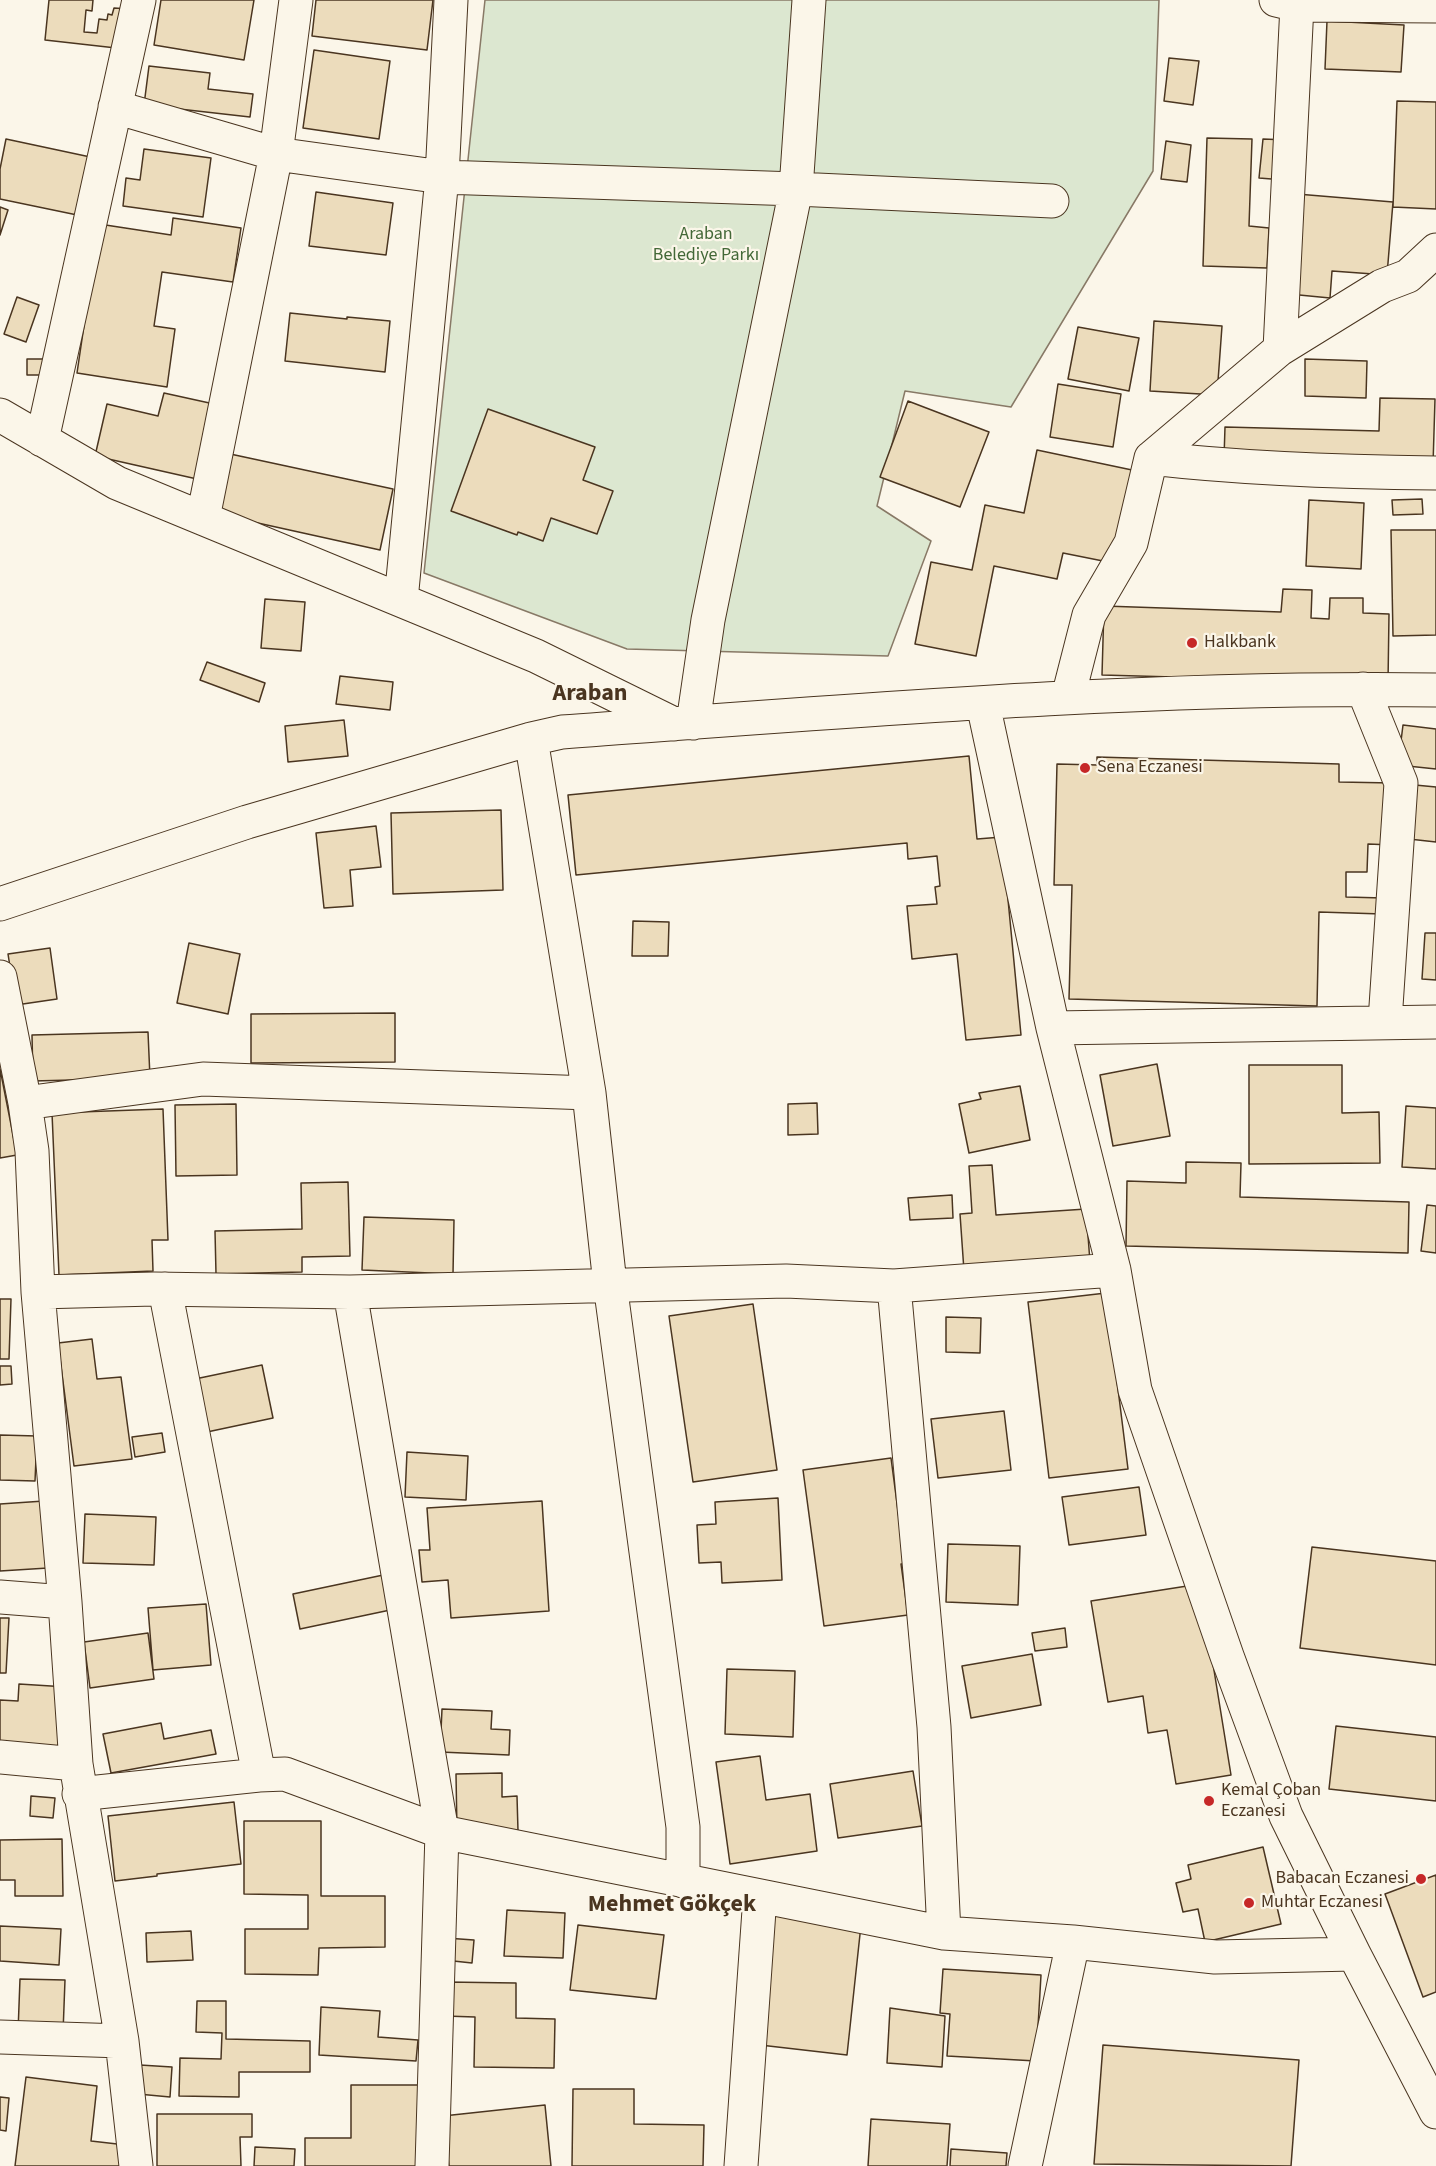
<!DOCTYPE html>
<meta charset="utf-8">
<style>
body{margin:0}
canvas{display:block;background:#fbf6e9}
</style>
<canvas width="1436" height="2166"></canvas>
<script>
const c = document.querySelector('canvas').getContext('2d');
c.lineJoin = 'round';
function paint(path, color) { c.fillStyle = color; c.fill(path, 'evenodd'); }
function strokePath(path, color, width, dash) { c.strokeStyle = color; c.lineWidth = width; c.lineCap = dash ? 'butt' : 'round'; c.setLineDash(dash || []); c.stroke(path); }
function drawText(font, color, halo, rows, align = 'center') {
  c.font = font + ' "Source Sans 3",sans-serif'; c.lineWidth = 4.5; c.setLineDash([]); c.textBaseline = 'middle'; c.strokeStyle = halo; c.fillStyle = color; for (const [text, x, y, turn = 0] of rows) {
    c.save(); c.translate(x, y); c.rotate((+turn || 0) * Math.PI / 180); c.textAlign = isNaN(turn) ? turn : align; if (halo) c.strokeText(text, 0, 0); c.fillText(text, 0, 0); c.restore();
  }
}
const green = new Path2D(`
 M485 0H1159L1153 171 1011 407 905 391 877 506 931 541 888 656 627 649 424 573Z`);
const building = new Path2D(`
 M49 0H93L92 11 86 10 84 32 97 33 99 19 107 20 108 14 112 15 114 8 129 9 125 49 45 40Z
 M161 0H254L244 60 154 45Z
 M316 0H433L427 50 312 36Z
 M1327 21 1404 25 1401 72 1325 69Z
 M314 50 390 61 379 139 303 128Z
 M1169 58 1199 61 1193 105 1164 101Z
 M149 66 210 73 208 89 253 94 250 117 144 105Z
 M1397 101 1436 102V209L1393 207Z
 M1207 138 1252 139 1249 226 1269 228 1267 268 1203 266Z
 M6 139 95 158 82 216 0 199V169Z
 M1263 139 1287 140 1284 180 1259 178Z
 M1166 141 1191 145 1187 182 1161 179Z
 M144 149 211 158 203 217 123 206 126 178 140 180Z
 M316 192 393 203 386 255 309 246Z
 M1297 194 1393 202 1387 275 1332 271 1330 298 1289 294Z
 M0 207 8 210 0 235Z
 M173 218 241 228 233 282 162 272 154 326 175 329 167 387 77 373 99 224 171 235Z
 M17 297 39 305 26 342 4 334Z
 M290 313 347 319V317L390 321 385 372 285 361Z
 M1154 321 1222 326 1217 395 1150 391Z
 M1078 327 1139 338 1129 391 1068 379Z
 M27 359H47L48 375H27Z
 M1305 359 1367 361 1366 398 1305 396Z
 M1058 384 1121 394 1113 447 1050 437Z
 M164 393 214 404 197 479 95 456 107 404 158 416Z
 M1380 398 1435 399 1433 465 1224 458 1225 427 1379 431Z
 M908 401 989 432 960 507 880 477Z
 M488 409 595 447 583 480 613 491 597 534 551 518 543 541 518 532 517 535 451 511Z
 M1037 450 1132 470 1113 563 1063 553 1057 579 994 566 976 656 915 644 931 562 972 570 985 505 1024 513Z
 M221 452 393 489 380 550 208 512Z
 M1422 499 1423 514 1393 515 1392 500Z
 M1309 500 1364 503 1361 569 1306 566Z
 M1391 530H1436V635L1393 636Z
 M1283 589 1312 590 1311 618 1329 619 1330 598H1363V613L1389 614 1388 683 1102 675 1104 606 1281 612Z
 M265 599 305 602 301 651 261 648Z
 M207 662 265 683 259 702 200 680Z
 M340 676 393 682 390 710 336 704Z
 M344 720 348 756 288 762 285 726Z
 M1403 725 1436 729V769L1398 765Z
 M969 756 977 839 1002 837 1021 1035 966 1040 957 954 912 959 907 906 937 904 935 887 940 886 937 856 908 859 907 843 576 875 568 795Z
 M1097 757 1339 764V782L1393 783 1392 845 1368 844 1367 872H1346V897L1383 898 1382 914 1319 912 1317 1006 1069 999 1072 885H1054L1057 764 1097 765Z
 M1415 785 1436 787V842L1409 839Z
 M501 810 503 890 393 894 391 813Z
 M376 826 381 867 350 870 353 906 324 908 316 833Z
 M633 921 669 922 668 956H632Z
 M1425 933H1436V980L1422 979Z
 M189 943 240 954 228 1014 177 1003Z
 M50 948 57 999 16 1005 8 954Z
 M395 1013V1062L251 1063V1014Z
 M148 1032 150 1078 33 1081 32 1035Z
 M1157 1064 1170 1136 1113 1146 1100 1075Z
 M1249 1065H1342V1113L1379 1112 1380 1163 1249 1164Z
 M0 1069 17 1155 0 1158Z
 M1020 1086 1030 1140 969 1153 959 1104 981 1099 979 1093Z
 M817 1103 818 1134 788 1135V1104Z
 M236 1104 237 1175 176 1176 175 1105Z
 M1406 1106 1436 1108V1169L1402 1167Z
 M163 1109 168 1240H152L153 1271 59 1275 52 1113Z
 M1186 1162 1241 1163 1240 1197 1409 1202 1408 1253 1126 1246 1127 1181 1186 1183Z
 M992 1165 996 1215 1086 1209 1090 1262 964 1271 960 1214 972 1213 969 1166Z
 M348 1182 350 1256 302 1257V1272L216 1274 215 1231 302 1229 301 1183Z
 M952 1195 953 1218 910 1220 908 1198Z
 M1427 1205 1436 1206V1253L1421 1251Z
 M364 1217 454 1220 453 1274 362 1270Z
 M1106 1293 1128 1469 1049 1478 1028 1302Z
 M0 1299H11L9 1359H0Z
 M753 1304 777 1470 693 1482 669 1316Z
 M946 1317 981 1318 980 1353 946 1352Z
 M92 1339 97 1379 121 1377 132 1459 74 1466 58 1343Z
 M262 1365 273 1418 207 1432 195 1379Z
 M0 1366H11L12 1384 0 1385Z
 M1004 1411 1011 1470 938 1478 931 1419Z
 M162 1433 165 1452 135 1457 132 1437Z
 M0 1435 37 1436 35 1481 0 1480Z
 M407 1452 468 1456 466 1500 405 1497Z
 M891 1458 905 1564H901L908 1615 824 1626 803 1470Z
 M1139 1487 1146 1535 1069 1545 1062 1497Z
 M778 1498 782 1580 722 1583 721 1562 699 1563 697 1525 716 1524 715 1502Z
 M44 1501 48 1568 0 1571V1504Z
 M542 1501 549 1611 451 1618 448 1580 422 1582 419 1550H430L427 1508Z
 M85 1514 156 1517 154 1565 83 1563Z
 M948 1544 1020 1546 1018 1605 946 1602Z
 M1312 1547 1436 1561V1665L1300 1648Z
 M388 1574 395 1609 300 1629 293 1594Z
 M1200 1584 1231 1775 1176 1784 1167 1730 1148 1733 1143 1696 1108 1702 1091 1601Z
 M206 1604 211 1665 153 1670 148 1608Z
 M0 1618H9L6 1673H0Z
 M1065 1628 1067 1647 1035 1651 1032 1633Z
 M148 1633 154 1679 90 1688 84 1642Z
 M1032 1654 1041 1705 971 1718 962 1666Z
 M727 1669 795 1671 793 1737 725 1734Z
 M19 1684 67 1687 61 1755 0 1749V1700L18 1701Z
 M442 1709 492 1711 491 1729 510 1730 509 1755 440 1752Z
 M161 1723 164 1739 211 1730 216 1754 111 1773 103 1734Z
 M1336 1726 1436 1737V1801L1329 1789Z
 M760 1756 766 1800 810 1794 817 1851 730 1864 716 1762Z
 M913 1771 922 1826 838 1838 830 1784Z
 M502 1773V1797L517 1796 518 1831 457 1832 456 1774Z
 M31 1796 55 1798 53 1818 30 1816Z
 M234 1802 241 1864 157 1874V1876L115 1881 108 1816Z
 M244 1821H321V1896H385V1947L319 1948 318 1975 245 1974V1929H308V1895L244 1894Z
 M62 1839 63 1896H15V1880H0V1840Z
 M1263 1847 1281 1924 1205 1942 1198 1909 1183 1912 1176 1883 1191 1879 1188 1865Z
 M1436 1875V1992L1423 1997 1385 1894Z
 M507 1910 565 1913 563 1958 504 1956Z
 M774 1915 861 1925 847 2055 760 2045Z
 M578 1925 664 1935 656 1999 570 1990Z
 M0 1926 61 1929 59 1965 0 1961Z
 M191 1931 193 1960 147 1962 146 1933Z
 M446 1938 474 1940 472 1963 444 1960Z
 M943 1969 1041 1975 1036 2061 947 2056 950 2014 940 2013Z
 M20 1979 65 1980 63 2033 18 2032Z
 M446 1982 516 1983V2018L555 2019 554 2068 474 2067 475 2017 445 2016Z
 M197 2001H226V2039L310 2041V2072H239V2097L179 2096 180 2058 221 2059 222 2033 196 2032Z
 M321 2007 380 2011 378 2037 418 2040 416 2061 319 2055Z
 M890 2008 945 2016 942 2067 887 2063Z
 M1103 2045 1299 2060 1291 2166 1094 2164Z
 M140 2065 172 2067 170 2097 138 2094Z
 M26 2077 97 2086 91 2141 126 2145 124 2166H15Z
 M351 2085H418V2166H305V2138H351Z
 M573 2089H634V2124L704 2125 703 2166H572Z
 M0 2097 9 2098 6 2131 0 2130Z
 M545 2105 551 2166H449L443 2116Z
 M157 2114H252V2137H240L241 2166H157Z
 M871 2119 950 2124 947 2166H868Z
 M255 2147 295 2149 294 2166H254Z
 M951 2149 1007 2153 1006 2166H950Z`);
const minor = new Path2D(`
 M1276 0 1297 5 1436 6
 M115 107 276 154 442 177 796 189 1052 201
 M1280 349 1297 5
 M0 415 117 483 536 656 674 724
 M42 440 139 0
 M1151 458C1246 469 1341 472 1436 473
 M203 518 276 154 296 0
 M401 600 442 177 451 0
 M1363 689 1401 783 1385 1021
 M1068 697 1089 615 1131 543 1151 458 1280 349 1382 286 1408 276 1436 250
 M983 704 1053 1028 1114 1270 1135 1390 1227 1656 1286 1816 1354 1954 1436 2112
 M693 723 708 620 796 189 809 0
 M531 739 589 1093 610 1284 683 1827V1881
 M0 904 247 822 531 739 562 732C852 711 1145 686 1436 690
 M0 977 25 1103 32 1151 38 1292 65 1602 76 1764 122 2041 136 2166
 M1053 1028 1436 1022
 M25 1103 203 1079 589 1093
 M894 1286 934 1727 944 1933
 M165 1289 259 1775
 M38 1292 154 1289 350 1292 786 1281 894 1286 1114 1270
 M350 1292 442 1832 432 2166
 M0 1597 65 1602
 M0 1757 76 1764
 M79 1794 259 1775 285 1774 442 1832 944 1933 1073 1942 1215 1957 1354 1954
 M0 2037 122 2041
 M741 2166 760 1896
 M1025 2166 1073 1942`);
const markers = [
 [1192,643,6,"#c62828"],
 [1085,768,6,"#c62828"],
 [1209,1801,6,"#c62828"],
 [1421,1879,6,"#c62828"],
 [1249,1903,6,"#c62828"]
];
const parkNames = [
 ["Araban",706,235],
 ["Belediye Parkı",706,256]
];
const poiNames = [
 ["Halkbank",1204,643],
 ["Sena Eczanesi",1097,768],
 ["Kemal Çoban",1221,1791],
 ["Eczanesi",1221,1812],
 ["Babacan Eczanesi",1409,1879,"right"],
 ["Muhtar Eczanesi",1261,1903]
];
const districtNames = [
 ["Araban",590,695],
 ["Mehmet Gökçek",672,1906]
];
paint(green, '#dce7d0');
strokePath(green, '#887966', 1.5);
paint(building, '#ecdcbc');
strokePath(building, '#4a3520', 1.5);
strokePath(minor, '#4a3520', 35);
strokePath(minor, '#fbf6e9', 33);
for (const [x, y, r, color] of markers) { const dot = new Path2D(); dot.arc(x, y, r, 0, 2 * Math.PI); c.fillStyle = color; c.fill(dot); strokePath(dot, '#fbf6e9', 2); }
drawText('18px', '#436837', '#fbf6e9', parkNames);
drawText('18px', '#4a3520', '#fbf6e9', poiNames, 'left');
drawText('bold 24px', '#4a3520', '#fbf6e9', districtNames);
</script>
